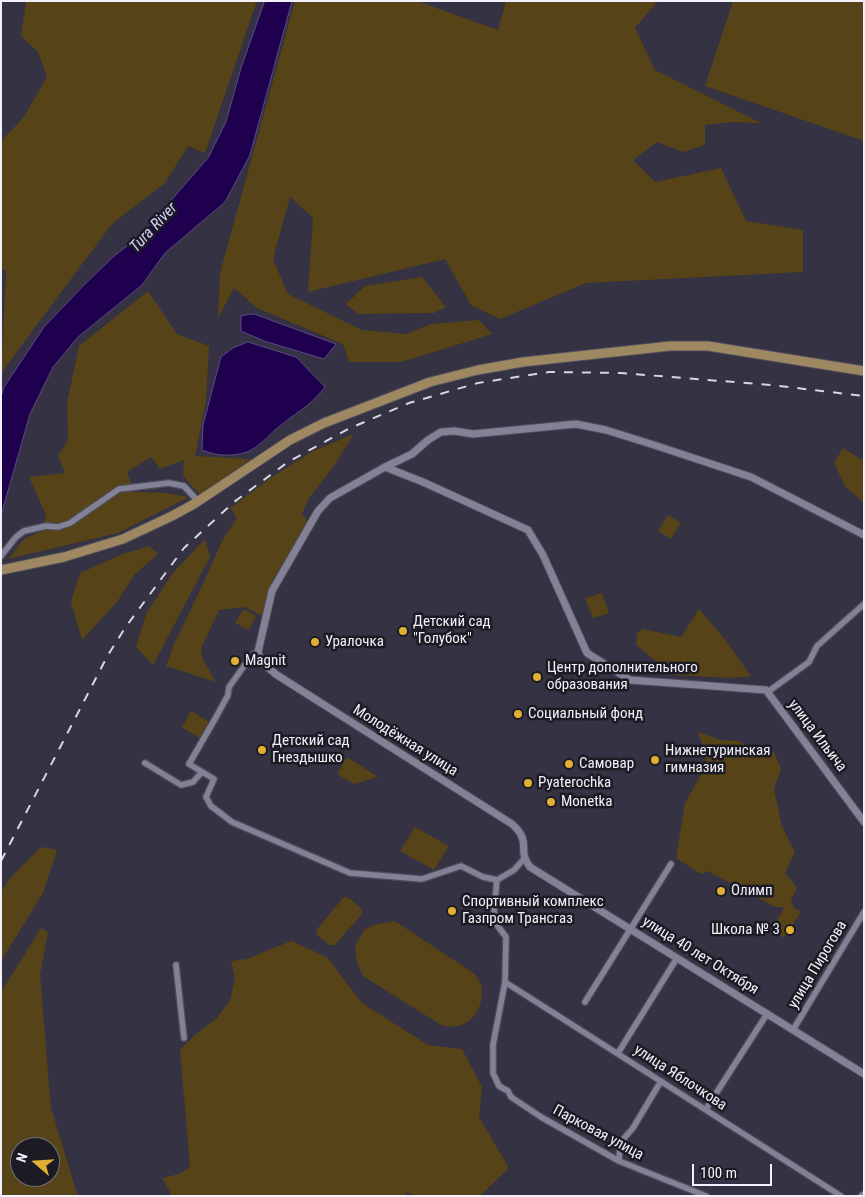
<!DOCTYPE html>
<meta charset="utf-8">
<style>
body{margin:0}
#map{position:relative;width:865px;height:1197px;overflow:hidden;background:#343243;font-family:"Roboto Condensed",sans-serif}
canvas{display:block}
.frame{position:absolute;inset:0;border:2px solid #f1f0fb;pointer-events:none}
.north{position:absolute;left:10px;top:1137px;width:50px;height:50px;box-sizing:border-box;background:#1c1b23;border:1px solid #717079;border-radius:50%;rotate:289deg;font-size:14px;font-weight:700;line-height:20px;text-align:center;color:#f1f0fb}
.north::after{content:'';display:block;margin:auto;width:18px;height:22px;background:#e1af34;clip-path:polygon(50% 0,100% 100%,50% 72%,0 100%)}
.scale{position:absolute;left:692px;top:1164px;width:80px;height:22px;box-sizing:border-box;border:2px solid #f1f0fb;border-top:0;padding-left:6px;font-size:15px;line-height:18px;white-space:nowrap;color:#f1f0fb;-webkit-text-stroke:4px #1c1b23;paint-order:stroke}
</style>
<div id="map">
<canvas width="865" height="1197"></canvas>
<div class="frame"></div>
<div class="north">N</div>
<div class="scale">100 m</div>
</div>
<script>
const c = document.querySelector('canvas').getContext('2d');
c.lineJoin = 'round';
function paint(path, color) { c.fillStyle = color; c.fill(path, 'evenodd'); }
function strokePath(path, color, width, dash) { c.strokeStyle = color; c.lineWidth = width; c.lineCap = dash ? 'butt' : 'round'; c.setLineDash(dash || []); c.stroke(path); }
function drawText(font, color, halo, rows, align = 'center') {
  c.font = font + ' "Roboto Condensed",sans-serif'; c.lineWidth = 5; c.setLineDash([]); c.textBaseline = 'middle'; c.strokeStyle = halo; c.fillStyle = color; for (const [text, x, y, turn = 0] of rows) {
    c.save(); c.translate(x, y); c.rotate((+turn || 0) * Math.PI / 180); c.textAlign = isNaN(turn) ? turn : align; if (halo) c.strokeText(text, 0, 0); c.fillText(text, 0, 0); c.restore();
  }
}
const green = new Path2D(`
 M30 1H257L205 153 188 146 165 183 112 224 1 373 6 271 1 268V141L24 117 47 77 38 52 21 36 26 2Z
 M295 1H417L498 30 506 1H658L635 28 655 70 761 123 733 122 705 125V145L683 152 657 142 633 160 655 182 721 168 746 221 803 230V272L586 283 500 319 471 305 445 259 308 292 313 218 290 197 273 259 288 294 362 330 406 334 431 324 479 320 492 334 401 362H349L343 344 257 308 234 288 218 318 220 273Z
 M733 1H864V141L705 86Z
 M422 277 446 307 434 313 358 314 346 304 365 286Z
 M148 291 177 334 209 346 206 401 195 456 251 459 200 495 183 476 184 460 160 469 151 457 127 472 134 492 166 493 189 497 118 533 8 559 24 539 42 531 46 515 29 477 65 473 58 456 68 440 67 403 79 346Z
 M354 434 333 467 308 500 302 514 308 522 271 583 265 617 244 607 219 610 201 648 202 658 216 682 166 666 174 644 202 586 223 539 237 518 230 508 272 477 313 451Z
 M843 448 864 461V503L845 486 834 463Z
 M668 515 681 523 671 539 658 531Z
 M205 539 210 557 153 665 136 647 146 614 172 574Z
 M149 546 158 554 135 574 117 602 82 640 71 602 80 573 120 555Z
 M602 593 609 613 593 618 585 598Z
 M244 609 256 616 249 630 235 623Z
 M699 609 724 638 751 676 730 678 674 675 636 645 637 633 643 629 681 637Z
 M191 711 209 722 199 738 182 727Z
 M698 732 720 740 738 741 756 750 774 752 781 769 774 789 782 827 795 852 785 873 797 887 791 901 794 908 801 912 784 938 771 929 785 907H775L707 871 701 874 676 858 685 803 707 764 704 749Z
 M347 757 378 777 354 784 337 774Z
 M415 827 449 846 434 870 400 851Z
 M41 847 57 850 43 893 1 961V892L9 879Z
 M344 897 349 898 362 909 361 915 335 945H329L316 934 317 929Z
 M395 921 475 974C478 979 482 984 482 989 483 1014 466 1032 441 1025L363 976 357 963 355 946 365 929 377 924Z
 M41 928 48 932 40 975 51 1108 77 1194 81 1196H1V992ZM20 1147H50V1177H20Z
 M291 941 327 957 362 1003 428 1045 462 1049 482 1087 479 1117 509 1168 480 1196H417L407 1193 405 1196H172L162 1178 179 1174 190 1167 180 1050 197 1033 217 1018 230 1000 235 979 231 961 247 959Z`);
const water = new Path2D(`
 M265 1H292L250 155 225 202 165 253 142 285 78 337 53 367 30 414 1 515V397L4 387 44 327 85 284 113 257 140 236 208 158 226 122 241 68Z
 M254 314 336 344 324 359 264 341 241 331V316Z
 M248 342 296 357 325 387C310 407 293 414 275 430 266 438 259 447 247 452 231 457 217 456 202 450L203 425 221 357 233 348Z`);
const minor = new Path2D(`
 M1 556 16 537 24 531 46 526 58 527 70 523 119 489 169 483 184 486 198 501
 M258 652 252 655 229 687 228 695 215 719 189 764 214 779 206 797 211 806 232 822 350 873 422 879 461 866 483 877 497 880
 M766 690 769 691 809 662 817 646 864 604
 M145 763 181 785 193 782 201 773
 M497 880 494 911 497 925 506 937 505 982 493 1045V1073L499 1086 508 1091 511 1097 541 1117 619 1161 706 1196
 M497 880 514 870 524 859
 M176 965 184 1038
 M505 982 841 1196
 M585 1002 671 864
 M793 1030 864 912
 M618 1053 677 958
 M706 1109 767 1014
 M619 1161 620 1143 633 1128 661 1081`);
const tertiary = new Path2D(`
 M385 467 412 454 428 440 441 432 455 431 473 434 576 424 606 430 654 445 751 477 864 535
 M864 822 766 690 630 680 587 653 543 555 528 530 423 482 385 467 330 498 318 511 272 591 258 652 261 662 277 675 512 824C533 843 516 849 530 867L864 1074
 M862 1196 864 1195`);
const primary = new Path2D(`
 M1 570 64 557 123 539 172 516 194 504 290 440 324 423 430 382 478 370 523 362 670 346H708L864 371`);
const rail = new Path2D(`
 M1 861 108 655 125 628 184 548 234 502 288 462 348 429 409 403 478 383 549 372 621 373 771 385 864 396`);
const markers = [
 [403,631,5,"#e1af34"],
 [315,642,5,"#e1af34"],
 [235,661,5,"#e1af34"],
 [537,677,5,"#e1af34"],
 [518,714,5,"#e1af34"],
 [262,750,5,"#e1af34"],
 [655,760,5,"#e1af34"],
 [569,764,5,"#e1af34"],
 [528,783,5,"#e1af34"],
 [551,802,5,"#e1af34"],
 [721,891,5,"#e1af34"],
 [452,911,5,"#e1af34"],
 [790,930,5,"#e1af34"]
];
const poiNames = [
 ["Детский сад",413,622],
 ["\"Голубок\"",413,639],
 ["Уралочка",325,642],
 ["Magnit",245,661],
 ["Центр дополнительного",547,668],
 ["образования",547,685],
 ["Социальный фонд",528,714],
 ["Детский сад",272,741],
 ["Гнездышко",272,758],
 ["Нижнетуринская",665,751],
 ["гимназия",665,768],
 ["Самовар",579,764],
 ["Pyaterochka",538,783],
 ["Monetka",561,802],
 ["Олимп",731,891],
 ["Спортивный комплекс",462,902],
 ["Газпром Трансгаз",462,919],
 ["Школа № 3",780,930,"right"]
];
const streetNames = [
 ["улица Ильича",817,736,53],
 ["Молодёжная улица",405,741,32],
 ["улица 40 лет Октября",700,956,32],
 ["улица Пирогова",818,965,-59],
 ["улица Яблочкова",680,1078,33],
 ["Парковая улица",598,1133,28]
];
const waterNames = [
 ["Tura River",154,228,-47]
];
paint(green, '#564317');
paint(water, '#1e004f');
strokePath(water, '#5d4883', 1);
strokePath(minor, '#4f4d5b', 8);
strokePath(tertiary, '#4f4d5b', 9);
strokePath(primary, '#4f4d5b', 11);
strokePath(minor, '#838195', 5.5);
strokePath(tertiary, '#838195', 7);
strokePath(primary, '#9d8861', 9);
strokePath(rail, '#d8d6e2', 2, [9, 9]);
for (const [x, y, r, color] of markers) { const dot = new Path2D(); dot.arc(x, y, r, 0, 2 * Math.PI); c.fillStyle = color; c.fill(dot); strokePath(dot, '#1c1b23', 2); }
drawText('15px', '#f1f0fb', '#1c1b23', poiNames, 'left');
drawText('15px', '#f1f0fb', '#1c1b23', streetNames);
drawText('italic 16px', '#d3cffc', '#1c1b23', waterNames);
</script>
